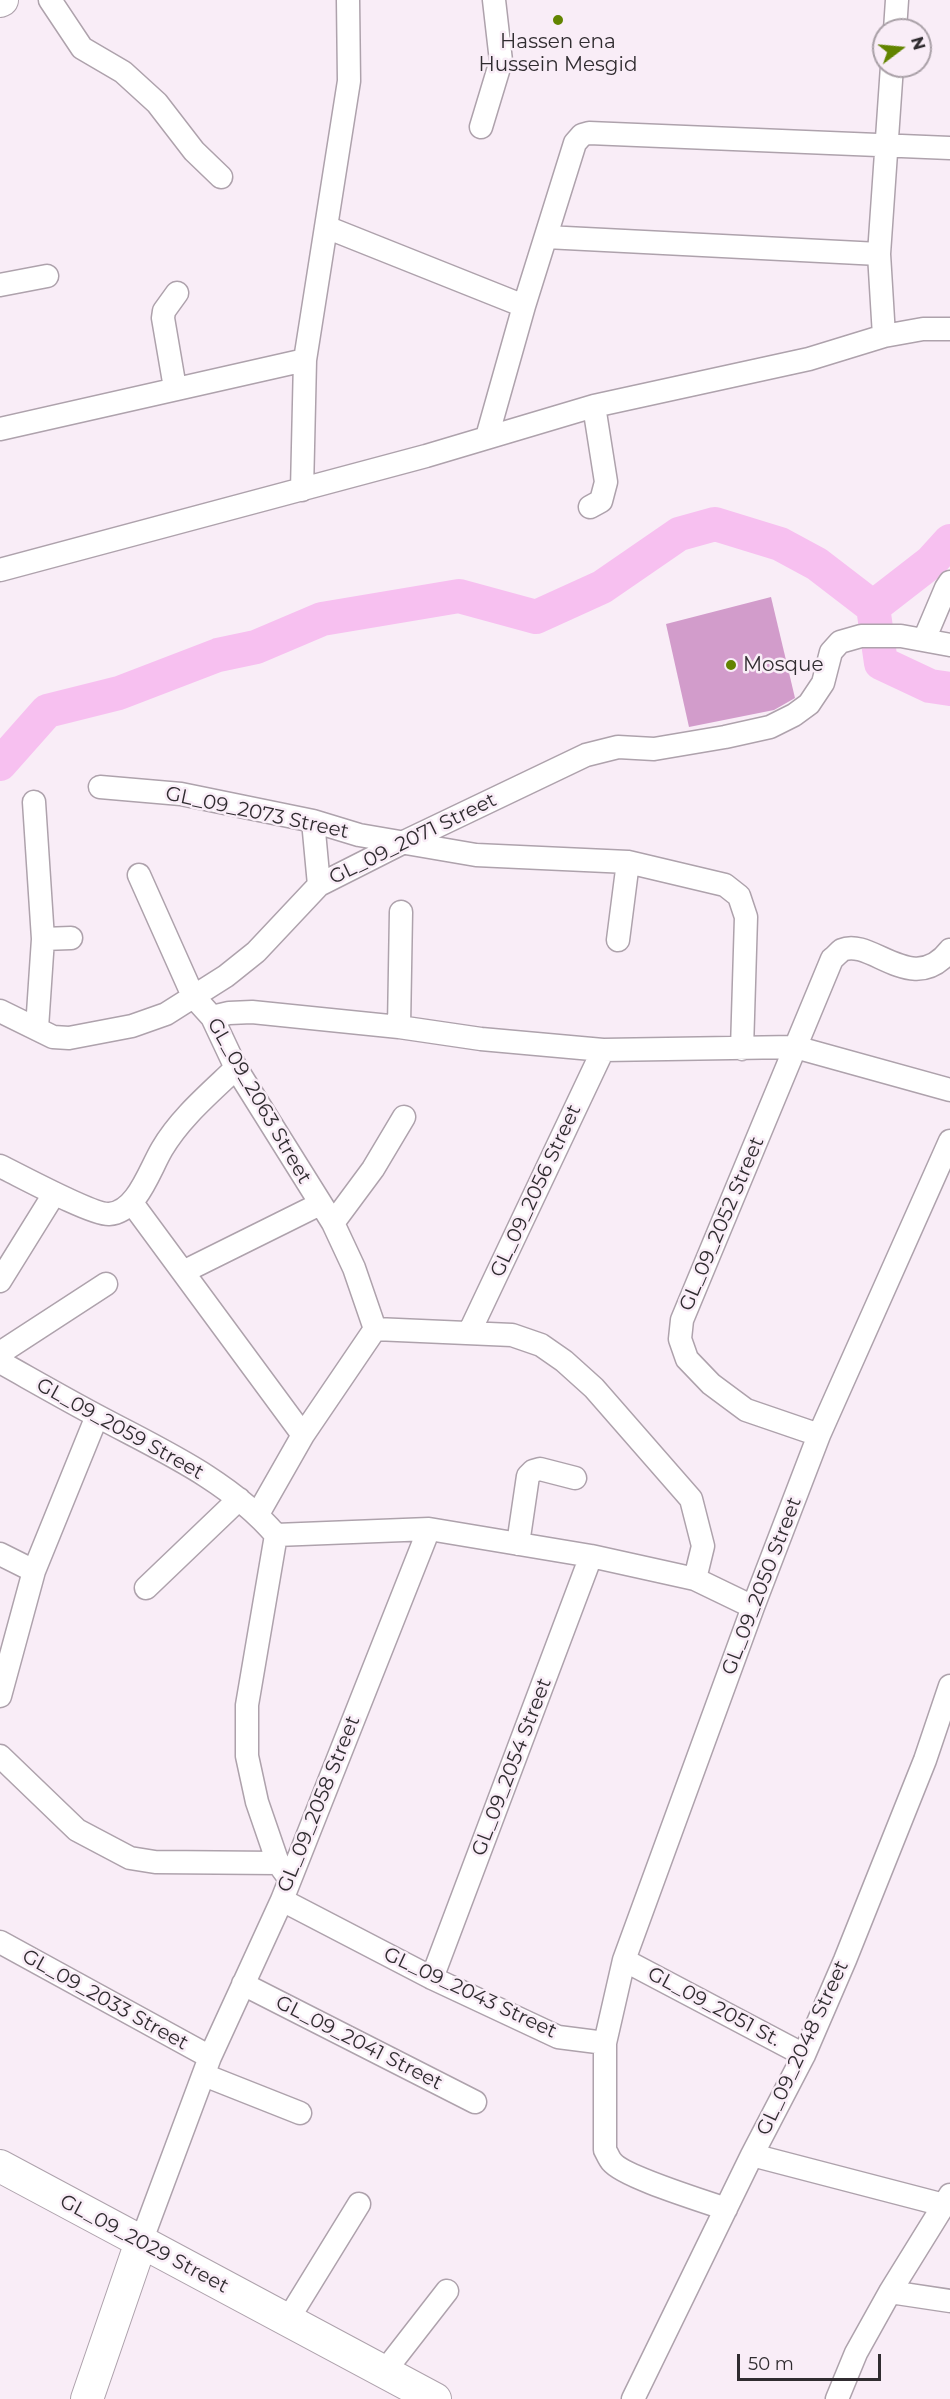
<!DOCTYPE html>
<style>
body{margin:0}
#map{position:relative;width:950px;height:2399px;overflow:hidden;background:#f9edf7;font-family:Montserrat,sans-serif}
canvas{display:block}
.north{position:absolute;left:872px;top:18px;width:60px;height:60px;box-sizing:border-box;background:#f9edf7;border:2px solid #a9a0a7;border-radius:50%;rotate:74deg;font-size:16px;font-weight:700;line-height:24px;text-align:center;color:#302c30}
.north::after{content:'';display:block;margin:auto;width:21px;height:27px;background:#628400;clip-path:polygon(50% 0,100% 100%,50% 72%,0 100%)}
.scale{position:absolute;left:737px;top:2354px;width:144px;height:27px;box-sizing:border-box;border:3px solid #302c30;border-top:0;padding-left:8px;font-size:18px;line-height:21px;white-space:nowrap;color:#302c30;-webkit-text-stroke:4px #f9edf7;paint-order:stroke}
</style>
<div id="map">
<canvas width="950" height="2399"></canvas>
<div class="north">N</div>
<div class="scale">50 m</div>
</div>
<script>
const c = document.querySelector('canvas').getContext('2d');
c.lineJoin = 'round';
function strokePath(path, color, width, dash) { c.strokeStyle = color; c.lineWidth = width; c.lineCap = dash ? 'butt' : 'round'; c.setLineDash(dash || []); c.stroke(path); }
function paint(path, color) { c.fillStyle = color; c.fill(path, 'evenodd'); }
function drawText(font, color, halo, rows, align = 'center') {
  c.font = font + ' Montserrat,sans-serif'; c.lineWidth = 5; c.setLineDash([]); c.textBaseline = 'middle'; c.strokeStyle = halo; c.fillStyle = color; for (const [text, x, y, turn = 0] of rows) {
    c.save(); c.translate(x, y); c.rotate((+turn || 0) * Math.PI / 180); c.textAlign = isNaN(turn) ? turn : align; if (halo) c.strokeText(text, 0, 0); c.fillText(text, 0, 0); c.restore();
  }
}
const river = new Path2D(`
 M873 607 931 562 950 541
 M0 764 47 711 119 693 218 655 256 647 322 619 459 596 536 617 602 587 679 534 715 524 780 544 817 564 873 607 881 663 930 686 950 689`);
const building = new Path2D(`
 M771 597 795 698 774 710 689 727 666 624Z`);
const street = new Path2D(`
 M50 0 82 48 123 72 157 103 194 151 221 177
 M895 30 897 0
 M892 66 879 254 884 336 923 329H950
 M481 127 501 61 494 0
 M326 227 524 306
 M546 237 879 254
 M0 285 47 276
 M175 388 163 318 164 311 177 293
 M0 429 305 360
 M487 437 524 306 575 143 582 135 589 133 950 148
 M302 490 305 360 349 81 348 0
 M590 507 601 501 606 482 594 406
 M0 570 426 456 594 406 809 359 884 336
 M924 640 946 588 950 582
 M100 787 181 794 313 821 359 835 476 855 628 862 725 885 739 896 746 917 742 1049
 M34 802 43 939 37 1028
 M313 821 319 885
 M139 875 193 996 212 1017 236 1068 333 1223 354 1268 375 1329
 M43 939 71 938
 M618 940 628 862
 M0 1011 53 1037 69 1038 132 1026 166 1014 226 976 256 952 319 885 404 842 586 755 618 747 654 749 725 737 770 727 794 715 809 704 823 683 831 652 840 642 861 636H901L950 645
 M212 1017 229 1013 252 1012 399 1027 481 1039 603 1050 795 1047 950 1090
 M399 1027 401 912
 M0 1166C19 1175 92 1215 109 1214 137 1212 149 1171 162 1149 180 1118 210 1093 236 1068
 M132 1203 303 1435
 M333 1223 373 1169 404 1117
 M183 1272 320 1204
 M0 1281 54 1194
 M375 1329 512 1335 541 1345 564 1361 594 1388 691 1499 703 1546 695 1579
 M469 1333 603 1050
 M0 1353 106 1284
 M0 1362C34 1381 67 1400 101 1418 163 1451 230 1481 276 1535
 M819 1435 746 1410 711 1384 687 1359 680 1339 682 1320 832 959C835 957 839 952 842 950 871 937 913 998 950 950
 M258 1514 303 1435 375 1329
 M276 1535 429 1529 591 1556 695 1579 753 1607
 M276 1535 247 1705V1756L257 1802 278 1863
 M518 1544 528 1476 533 1471 540 1469 575 1478
 M0 1554 34 1571
 M146 1588 239 1499
 M0 1696 34 1571 97 1416
 M0 1756 77 1830 130 1858 155 1862 278 1863 286 1874
 M282 1900 432 1978 558 2037 605 2043
 M0 1942 210 2057
 M624 1960 804 2055
 M432 1978 591 1556
 M243 1984 475 2102
 M204 2075 300 2113
 M752 2155 944 2205
 M726 2209C704 2201 624 2177 612 2162 609 2159 607 2153 605 2150V2043L624 1960 753 1607 819 1435 950 1141
 M141 2242 210 2057 282 1900 429 1529
 M890 2292 950 2301
 M287 2321 359 2204
 M384 2372 447 2291
 M633 2399 752 2155 804 2055 845 1960 925 1760 950 1686
 M837 2399 856 2353 890 2292 950 2195`);
const secondary = new Path2D(`
 M0 1 2 0
 M0 2166 435 2399
 M87 2399 141 2242`);
const markers = [
 [558,20,6,"#628400"],
 [731,665,6,"#628400"]
];
const poiNames = [
 ["Hassen ena",558,42],
 ["Hussein Mesgid",558,65],
 ["Mosque",743,665,"left"]
];
const streetNames = [
 ["GL_09_2073 Street",257,813,12],
 ["GL_09_2071 Street",413,839,-26],
 ["GL_09_2063 Street",259,1101,60],
 ["GL_09_2056 Street",536,1191,-65],
 ["GL_09_2052 Street",722,1224,-67],
 ["GL_09_2059 Street",120,1429,29],
 ["GL_09_2050 Street",762,1586,-69],
 ["GL_09_2054 Street",512,1767,-69],
 ["GL_09_2058 Street",319,1804,-68],
 ["GL_09_2043 Street",470,1993,25],
 ["GL_09_2033 Street",105,2000,29],
 ["GL_09_2051 St.",714,2007,28],
 ["GL_09_2041 Street",359,2043,27],
 ["GL_09_2048 Street",803,2048,-65],
 ["GL_09_2029 Street",144,2244,28]
];
strokePath(river, '#f7c0f0', 34);
paint(building, '#d29ccb');
strokePath(street, '#aea2ac', 25);
strokePath(secondary, '#aea2ac', 34);
strokePath(street, '#fff', 22);
strokePath(secondary, '#fff', 32);
for (const [x, y, r, color] of markers) { const dot = new Path2D(); dot.arc(x, y, r, 0, 2 * Math.PI); c.fillStyle = color; c.fill(dot); strokePath(dot, '#f9edf7', 2); }
drawText('20px', '#302c30', '#f9edf7', poiNames);
drawText('20px', '#302c30', '#f9edf7', streetNames);
</script>
